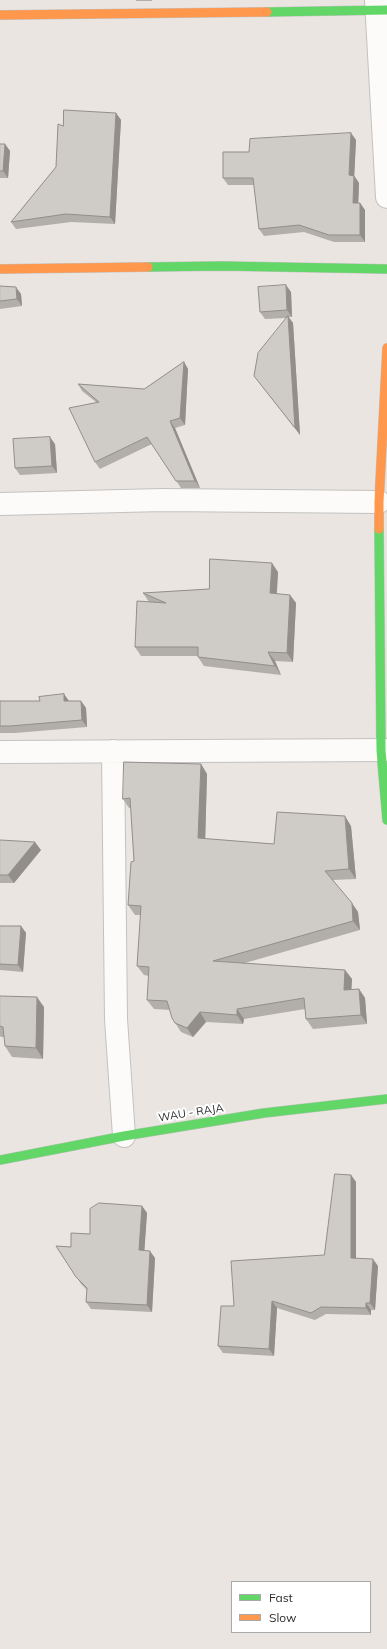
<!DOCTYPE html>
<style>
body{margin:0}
#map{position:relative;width:387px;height:1649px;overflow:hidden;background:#eae5e0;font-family:Mulish,sans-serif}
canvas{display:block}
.legend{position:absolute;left:231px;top:1581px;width:140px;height:52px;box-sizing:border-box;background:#fff;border:1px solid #aaa;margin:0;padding:5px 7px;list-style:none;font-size:12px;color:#2b2b2b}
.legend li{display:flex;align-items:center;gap:8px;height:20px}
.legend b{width:20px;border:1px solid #aaa}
</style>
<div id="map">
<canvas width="387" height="1649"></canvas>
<ul class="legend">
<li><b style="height:5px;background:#63d668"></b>Fast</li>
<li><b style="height:5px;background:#ff974d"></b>Slow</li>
</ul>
</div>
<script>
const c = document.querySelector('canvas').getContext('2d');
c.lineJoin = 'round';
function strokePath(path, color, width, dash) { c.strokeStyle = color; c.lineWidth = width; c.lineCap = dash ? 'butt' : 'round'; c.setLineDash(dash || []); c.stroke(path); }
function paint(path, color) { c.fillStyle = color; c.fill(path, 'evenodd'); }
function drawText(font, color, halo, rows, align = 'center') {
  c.font = font + ' Mulish,sans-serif'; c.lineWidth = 4; c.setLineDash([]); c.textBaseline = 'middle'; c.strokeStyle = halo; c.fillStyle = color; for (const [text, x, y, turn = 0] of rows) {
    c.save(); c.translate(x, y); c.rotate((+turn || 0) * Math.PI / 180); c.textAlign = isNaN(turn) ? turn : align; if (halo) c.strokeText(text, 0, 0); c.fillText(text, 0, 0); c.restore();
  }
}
const street = new Path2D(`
 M376 0 387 197
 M0 504 163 500 379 502
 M113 751 116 1019 124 1136
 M0 752 387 750`);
const fast = new Path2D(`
 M267 12 387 10
 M148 267 222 266 387 269
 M379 529 381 750 387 820
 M0 1160 124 1136 264 1113 387 1099`);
const slow = new Path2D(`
 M0 15 267 12
 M0 269 148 267
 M379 529V502L387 348`);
const wall = new Path2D(`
 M136 0H152V1H136Z
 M116 113 121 120 115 224 71 222 16 229 11 222 56 167 63 126Z
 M351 133 356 140 354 175 359 183 358 203H360L365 210V242H334L304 232 264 236 259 229 254 185H228L223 178 249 152Z
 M0 144H5L10 151 8 178H0Z
 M0 286 21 294 22 306 0 309Z
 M291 292 292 317H288L293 323 300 435 254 376 287 318 265 319 260 312Z
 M184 362 188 369 185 425 175 428 200 488H181L152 444 100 469 95 462 96 402 82 391 78 384 144 389Z
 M55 444 57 473 20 475 15 468Z
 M278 572 277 594 290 595 296 603 293 662 275 661 281 675 204 666 198 657V656H141L135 647 149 602 143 593 209 589Z
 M64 694 68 701H81L86 708 87 727 15 733H0V701H40Z
 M201 764 207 774 205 839 274 844 351 826 356 879 333 880 358 912 360 930 245 963 345 970 352 979 351 989H359L365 998 367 1024 313 1029 306 1019 305 1009 244 1019 243 1024 206 1022 193 1037 181 1032 172 1018 170 1010 154 1009 147 1000 149 976 144 975 137 966 141 915H135L128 905 134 861 131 808H129L123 799Z
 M0 840 41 850 14 883H0Z
 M0 926H21L26 933 23 972 0 970Z
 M0 996 44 1007 43 1059 12 1057 5 1046 4 1037H1L0 1036Z
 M351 1175 356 1182V1258L378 1266 375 1310H371V1315L326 1314 315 1320 277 1308 274 1356 223 1353 218 1346 234 1306 324 1255Z
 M142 1206 147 1213 144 1251 155 1258 152 1312 91 1309 86 1302 87 1290 81 1284 56 1246 71 1247 90 1234Z`);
const shadedWall = new Path2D(`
 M116 113 121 120 115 224 110 217Z
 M351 133 356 140 354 182 349 175Z
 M5 144 10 151 8 178 3 171Z
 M354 176 359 183 358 210 353 203Z
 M360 203 365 210V242L360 235Z
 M286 285 291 292 292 317 287 310Z
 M16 287 21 294 22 306 17 299Z
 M288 316 293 323 300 435 295 428Z
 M184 362 188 369 185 425 180 418Z
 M170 421 175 428 200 488 195 481Z
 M50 437 55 444 57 473 52 466Z
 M272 563 278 572 276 602 270 593Z
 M290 595 296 603 293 662 287 653Z
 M268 652 275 661 281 675 275 666Z
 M64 694 69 701H64Z
 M81 701 86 708 87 727 82 720Z
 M201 764 207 774 205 848 198 838Z
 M345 816 351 826 356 879 349 869Z
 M35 842 41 850 14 883 8 875Z
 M352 903 358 912 360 930 353 921Z
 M21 926 26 933 23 972 18 965Z
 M345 970 352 979 351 999 344 990Z
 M359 989 365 998 367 1024 361 1015Z
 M37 997 44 1007 43 1059 36 1048Z
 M237 1009 244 1019 243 1024 237 1015Z
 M200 1012 206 1022 193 1037 187 1028Z
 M351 1175 356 1182V1265L351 1258Z
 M142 1206 147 1213 144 1257 139 1250Z
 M150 1251 155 1258 152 1312 147 1305Z
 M373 1259 378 1266 375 1310 370 1303Z
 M272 1301 277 1308 274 1356 269 1349Z
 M366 1303 371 1310V1315L366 1308Z`);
const building = new Path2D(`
 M64 110 116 113 110 217 66 214 11 222 56 167 58 124 63 126Z
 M351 133 349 175 354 176 353 203H360V235H329L299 225 259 229 253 178H223V152H249L250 139Z
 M0 144H5L3 171H0Z
 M286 285 287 310 260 312 258 287Z
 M0 286 16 287 17 299 0 301Z
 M288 316 295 428 254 376 258 353Z
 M184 362 180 418 170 421 195 481H176L147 437 95 462 69 408 99 402 78 384 144 389Z
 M50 437 52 466 15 468 13 439Z
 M210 559 272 563 270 593 290 595 287 653 268 652 275 666 198 657V647H135L137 601 166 603 143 593 209 589Z
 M64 694V701H81L82 720 10 726H0V701H40L39 697Z
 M124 762 201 764 198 838 274 844 277 812 345 816 349 869 325 871 352 903 353 921 213 961 345 970 344 990 359 989 361 1015 306 1019 304 998 237 1009V1015L200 1012 187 1028 175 1023 172 1018 167 1001 147 1000 149 967 137 966 141 906 128 905 131 862 134 861 130 798 123 799Z
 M0 840 35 842 8 875H0Z
 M0 926H21L18 965 0 964Z
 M0 996 37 997 36 1048 5 1046 3 1027 0 1026Z
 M335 1174 351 1175V1258L373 1259 370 1303H366V1308L321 1307 311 1313 272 1301 269 1349 218 1346 221 1306H234L231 1261 324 1255Z
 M99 1203 142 1206 139 1250 150 1251 147 1305 86 1302 87 1288 76 1277 56 1246 71 1247V1233L90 1234V1209Z`);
const streetNames = [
 ["WAU - RAJA",191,1113,-9]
];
strokePath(street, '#c3c2c1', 24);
strokePath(fast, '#c3c2c1', 10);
strokePath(slow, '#c3c2c1', 10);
strokePath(street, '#fcfbfa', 22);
strokePath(fast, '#63d668', 9);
strokePath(slow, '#ff974d', 9);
paint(wall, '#b2afab');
paint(shadedWall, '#918e8b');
paint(building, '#cfcbc7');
strokePath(building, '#918e8b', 1);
drawText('11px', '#2b2b2b', '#fff', streetNames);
</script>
